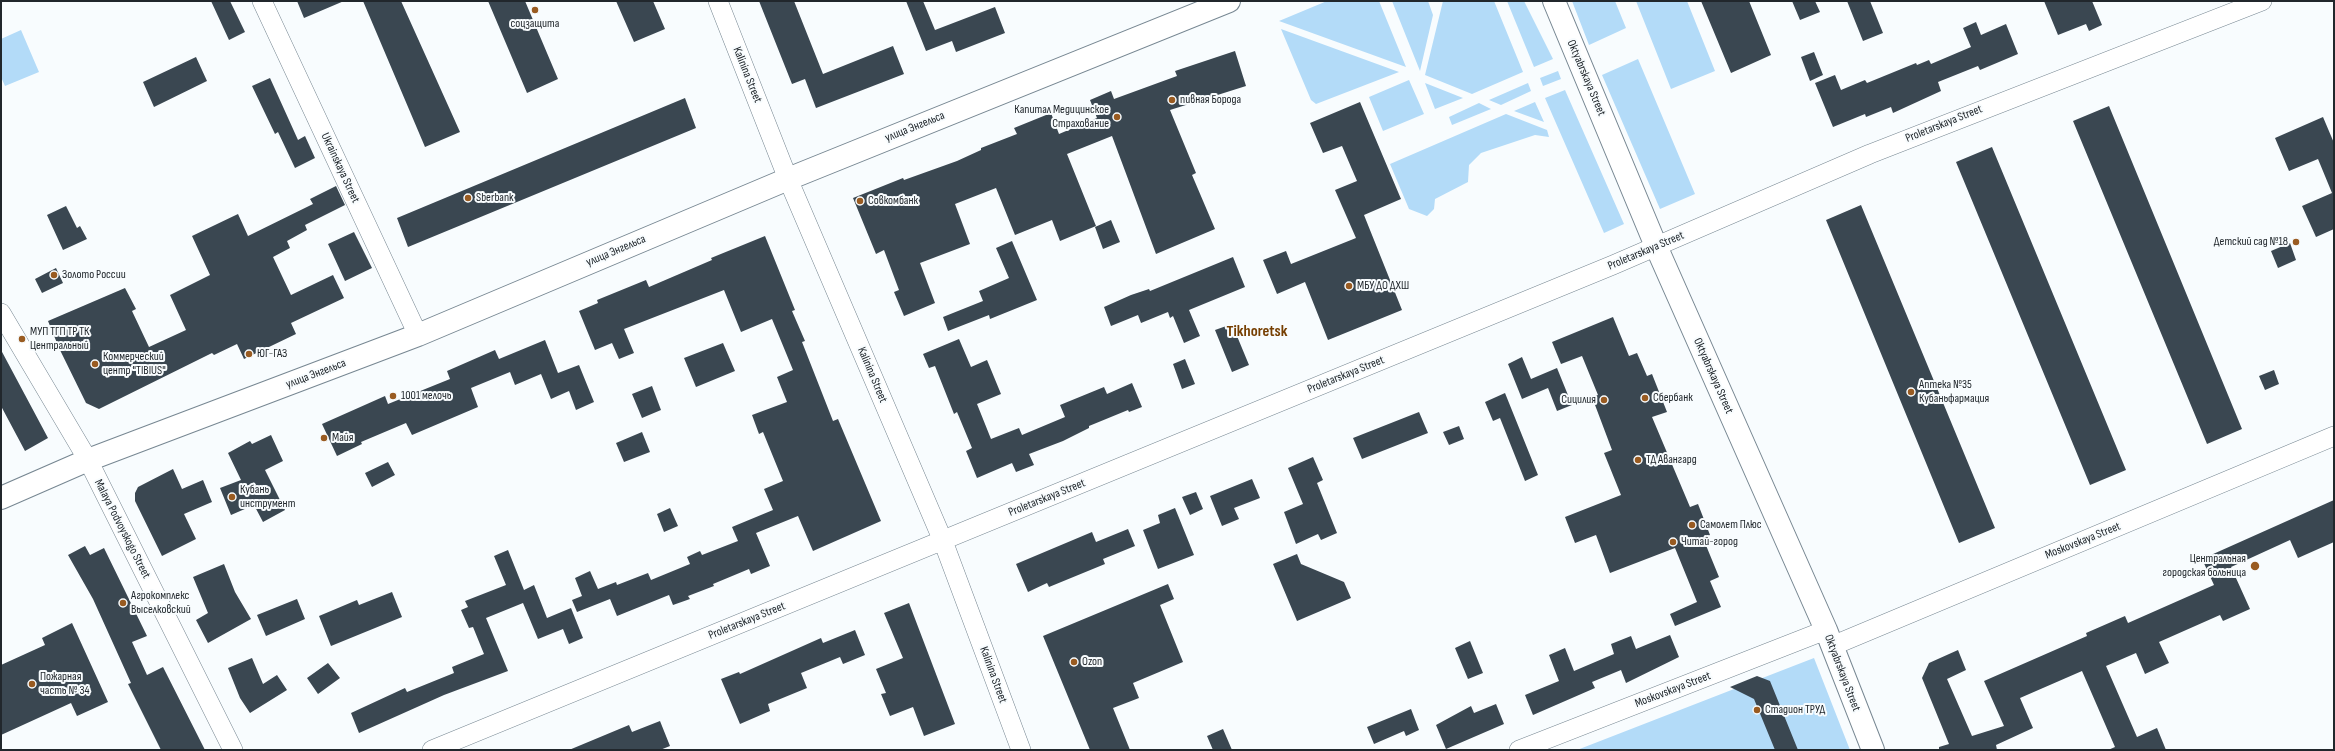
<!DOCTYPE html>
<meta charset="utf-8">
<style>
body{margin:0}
#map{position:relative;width:2335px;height:751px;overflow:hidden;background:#f8fcfe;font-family:"Sofia Sans Condensed",sans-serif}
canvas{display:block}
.frame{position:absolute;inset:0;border:2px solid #21272c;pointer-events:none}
</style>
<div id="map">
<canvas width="2335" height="751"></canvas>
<div class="frame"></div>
</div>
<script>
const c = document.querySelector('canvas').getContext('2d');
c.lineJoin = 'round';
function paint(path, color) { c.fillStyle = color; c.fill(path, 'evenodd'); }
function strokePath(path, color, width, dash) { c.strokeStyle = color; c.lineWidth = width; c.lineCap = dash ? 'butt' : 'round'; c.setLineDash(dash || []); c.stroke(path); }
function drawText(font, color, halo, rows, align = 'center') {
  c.font = font + ' "Sofia Sans Condensed",sans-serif'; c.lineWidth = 4; c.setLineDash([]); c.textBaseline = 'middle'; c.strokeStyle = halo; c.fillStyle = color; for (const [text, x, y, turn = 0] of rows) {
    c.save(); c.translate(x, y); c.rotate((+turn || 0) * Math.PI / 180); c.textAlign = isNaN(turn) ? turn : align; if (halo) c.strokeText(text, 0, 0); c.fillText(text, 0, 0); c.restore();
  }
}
const green = new Path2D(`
 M1327 1H1379L1406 67 1279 21Z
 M1392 1H1428L1433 15 1420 71Z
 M1443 1H1494L1523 72 1472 94 1425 75Z
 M1507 1H1524L1553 59 1534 67Z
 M1572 1H1615L1626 28 1589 45Z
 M1636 1H1687L1715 71 1671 89Z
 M1281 29 1399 72 1316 104 1311 100Z
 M21 30 39 72 5 86 1 77V39Z
 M1638 59 1695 194 1660 209 1602 75Z
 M1558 71 1561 79 1543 86 1540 78Z
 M1409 80 1424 114 1383 131 1369 97Z
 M1425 83 1463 98 1435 109Z
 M1528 83 1531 91 1501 105 1489 100Z
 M1565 90 1624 224 1604 233 1545 98Z
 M1535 102 1544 122 1514 111Z
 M1479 103 1491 109 1452 125 1449 117Z
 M1506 114 1547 130 1549 137 1535 135 1481 153 1469 165 1468 182 1435 199 1434 209 1427 216 1409 209 1390 164Z
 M1814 658 1850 750H1577L1783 670Z`);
const building = new Path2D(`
 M211 1H230L245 32 229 40Z
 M297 1H344L304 18Z
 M363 1H401L460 132 425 147Z
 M488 1H525L558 79 527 93Z
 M616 1H653L665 29 634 42Z
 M759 1H794L823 74 893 46 904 74 816 108 805 79 792 84Z
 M906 1H923L935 30 995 7 1005 33 956 52 952 41 926 51Z
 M1701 1H1749L1771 55 1731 73Z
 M1792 1H1815L1820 12 1800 20Z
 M1847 1H1870L1883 33 1863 41Z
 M2044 1H2092L2102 25 2089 31 2086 24 2058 35Z
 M1976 22 1981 35 2006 24 2018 54 1980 70 1978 66 1938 82 1941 91 1893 113 1891 107 1866 117 1865 114 1833 127 1815 83 1835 75 1841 90 1865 80 1867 83 1916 63 1917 65 1929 60 1931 64 1971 47 1963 28Z
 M1235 51 1246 86 1170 110 1196 173 1192 175 1215 229 1156 254 1112 136 1067 154 1096 226 1060 241 1052 220 1015 235 996 188 955 204 970 244 920 263 935 303 904 316 894 292 899 290 884 250 876 254 853 198 903 178 904 180 957 161 981 150V148L1017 134 1014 128 1051 113 1059 134 1097 118 1090 100 1111 91 1114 99 1177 76 1175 71Z
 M1814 52 1823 75 1810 81 1801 57Z
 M196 57 207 81 154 107 143 82Z
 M270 78 298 140 305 136 315 158 295 168 278 132 275 134 252 86Z
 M685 98 696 128 408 247 397 218Z
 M1360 102 1401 199 1364 215 1402 310 1328 340 1305 282 1277 294 1263 260 1286 251 1291 264 1356 238 1335 190 1357 181 1342 146 1323 153 1310 123Z
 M2109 106 2242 429 2207 444 2073 121Z
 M2323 117 2334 143V229L2316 237 2302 206 2332 193 2318 159 2289 171 2275 138Z
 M1992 147 2126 470 2090 485 1956 162Z
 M336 186 345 205 305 225 307 230 287 241 290 248 273 257 291 295 333 275 344 298 291 323 296 334 244 359 237 344 214 355 212 353 99 409 86 403 59 348 48 321 125 288 136 309 132 311 149 347 186 330 170 295 210 275 192 236 238 214 248 236 313 204 310 199Z
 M1861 205 1995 528 1959 543 1826 220Z
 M66 206 77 228 80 226 87 239 63 250 47 215Z
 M1111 220 1120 242 1103 249 1095 227Z
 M354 232 372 268 345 281 328 244Z
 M765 236 795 310 792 311 805 341 802 342 833 421 838 419 881 521 813 551 798 516 756 533 770 566 751 574 749 569 713 584 714 586 688 596 690 599 673 605 669 595 617 616 610 599 577 612 572 600 582 596 575 578 590 571 598 589 616 582 617 585 648 573 651 580 690 564 687 557 700 551 702 555 738 541 732 527 773 510 764 489 783 481 763 432 759 434 752 415 787 402 777 377 793 370 772 319 741 332 724 290 624 329 634 353 619 359 612 343 595 350 579 311 598 303 597 300 646 280 649 287 712 260 711 258Z
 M1012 241 1037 300 990 319 989 315 948 331 943 317 983 301 979 291 1009 278 996 248Z
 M2290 243 2296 260 2278 268 2271 251Z
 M1233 257 1245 287 1189 310 1200 336 1184 343 1173 316 1170 318 1168 312 1141 323 1138 315 1111 326 1104 307 1131 295 1149 289 1150 291Z
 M56 268 63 283 42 293 35 279Z
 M1613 317 1629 356 1637 353 1647 376 1652 374 1667 412 1652 417 1690 507 1698 504 1710 535 1703 538 1719 577 1710 581 1721 607 1675 626 1670 614 1697 602 1675 548 1610 573 1596 535 1575 543 1565 517 1621 495 1604 453 1612 450 1592 397 1598 395 1582 356 1561 364 1552 342Z
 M1232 324 1249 365 1232 372 1215 330Z
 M959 339 971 367 987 360 1001 394 977 404 991 439 1019 428 1022 435 1065 417 1060 405 1104 387 1107 394 1132 383 1142 407 1129 412 1128 410 1089 426V428L1063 441 1029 454 1034 465 1016 472 1012 463 977 478 966 451 972 448 957 412 954 414 935 366 929 368 923 354Z
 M545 340 558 373 579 365 594 402 576 410 569 391 551 399 541 374 515 385 510 372 471 388 478 407 412 435 406 423 361 442 362 444 337 456 322 424 385 396 388 404 450 379 447 371 495 350 499 359Z
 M723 343 735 371 696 387 684 358Z
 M1 350 48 438 25 451 1 406Z
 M1522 357 1531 379 1557 368 1572 405 1557 411 1548 388 1522 399 1508 364Z
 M1185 359 1195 384 1182 389 1173 364Z
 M2274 370 2279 384 2265 390 2259 376Z
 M652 386 661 410 642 418 632 394Z
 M1505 393 1538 475 1525 481 1500 418 1493 421 1485 402Z
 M1419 412 1428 433 1362 459 1353 438Z
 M1459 426 1464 439 1449 445 1443 432Z
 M642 432 650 452 624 462 616 443Z
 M271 435 283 461 265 470 285 510 263 522 254 505 231 515 220 488 241 480 228 453 250 441 252 444Z
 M1313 457 1323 480 1317 483 1337 533 1321 540 1318 534 1296 544 1284 512 1303 504 1288 468Z
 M388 462 395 475 372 487 365 473Z
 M173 469 182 489 203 480 212 502 184 514 196 539 162 556 135 501V493L138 487Z
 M1252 479 1260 498 1234 508 1239 519 1222 526 1210 496Z
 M1196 492 1203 509 1190 515 1182 497Z
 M2334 500V542L2298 558 2290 540 2231 567 2250 609 2223 621 2220 615 2159 642 2169 663 2145 674 2136 653 2106 666 2137 737 2157 728 2166 750H2108L2115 747 2082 671 2020 698 2033 728 1996 745 1997 750H1939V747L1949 744 1922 678 1929 663 1958 650 1966 670 1947 679 1972 736 2004 726 1984 681 2087 636 2086 633 2125 616 2128 623 2214 585 2202 559Z
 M670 508 678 526 664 532 657 514Z
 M1175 508 1194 555 1158 569 1143 530 1160 523 1158 515Z
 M1128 529 1135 546 1103 559 1105 564 1049 587 1047 583 1028 592 1016 564 1092 532 1096 542Z
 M85 546 90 555 104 548 147 636 132 642 147 675 163 667 205 750H161L128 684 131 683 93 599 68 555Z
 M508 550 524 590 534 585 547 618 571 608 583 638 569 644 563 629 538 639 523 603 486 618 508 671 444 695 359 733 351 713 405 688 407 692 454 673 452 667 484 654 473 627 469 628 461 610 468 607 465 601 506 585 494 556Z
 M1297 554 1301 564 1344 582 1351 598 1297 621 1273 564Z
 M224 564 235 592 251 619 208 643 196 620 208 613 193 577Z
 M1168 584 1174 599 1160 605 1183 662 1133 683 1139 698 1113 708 1130 750H1090L1043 636Z
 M392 592 402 617 331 646 319 616 357 600 359 605Z
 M297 599 305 619 266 636 257 615Z
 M909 603 955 724 924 736 913 707 890 716 881 694 886 693 876 669 903 658 884 613Z
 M72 623 108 702 77 716 71 703 1 735V665L45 645 42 638Z
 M855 630 865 655 843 664 840 657 801 673 807 688 768 704 770 711 740 724 721 679 739 672 740 674 821 638 823 643Z
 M1670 635 1679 657 1626 683 1621 670 1592 682 1595 688 1533 715 1525 695 1559 681 1549 655 1565 648 1574 671 1614 654 1611 644 1631 636 1636 649Z
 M1470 641 1483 673 1468 679 1455 648Z
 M252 658 263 684 277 675 287 690 250 713 240 698 228 668Z
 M328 663 340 678 318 694 307 678Z
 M1757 676 1770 681 1798 750H1775L1754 699 1730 687Z
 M1496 704 1504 724 1446 749 1436 725 1471 706 1474 713Z
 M1411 709 1419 730 1406 736 1404 731 1374 744 1367 727Z
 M660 721 670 746 660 750H569L629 725 632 732Z
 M1223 729 1232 750H1213L1207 736Z`);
const street = new Path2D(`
 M262 1 418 335
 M718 1 788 179 943 541 1021 750
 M1 313 88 460 233 750
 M1832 646 2334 436
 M432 750 1613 265 1870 154 2262 1
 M1519 750 1826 630`);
const secondary = new Path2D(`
 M1554 1 1656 246 1826 630 1873 750
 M1 498 88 460 418 335 788 179 1229 1`);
const markers = [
 [535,10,4,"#995b21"],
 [1172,100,4,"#995b21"],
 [1117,117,4,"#995b21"],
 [468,198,4,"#995b21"],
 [860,201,4,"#995b21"],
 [2296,242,4,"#995b21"],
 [54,275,4,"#995b21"],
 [1349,286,4,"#995b21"],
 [22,339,4,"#995b21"],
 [249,354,4,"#995b21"],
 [95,364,4,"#995b21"],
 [1911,392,4,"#995b21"],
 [393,396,4,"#995b21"],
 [1645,398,4,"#995b21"],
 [1604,400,4,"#995b21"],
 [324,438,4,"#995b21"],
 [1638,460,4,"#995b21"],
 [232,497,4,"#995b21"],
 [1692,525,4,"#995b21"],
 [1673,542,4,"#995b21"],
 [2255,566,5,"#995b21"],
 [123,603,4,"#995b21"],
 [1074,662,4,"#995b21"],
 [32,684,4,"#995b21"],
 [1757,710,4,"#995b21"]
];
const poiNames = [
 ["соцзащита",535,24,"center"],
 ["пивная Борода",1180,100],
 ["Капитал Медицинское",1109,110,"right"],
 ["Страхование",1109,124,"right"],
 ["Sberbank",476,198],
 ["Совкомбанк",868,201],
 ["Детский сад №18",2288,242,"right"],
 ["Золото России",62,275],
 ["МБУ ДО ДХШ",1357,286],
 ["МУП ТГП ТР ТК",30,332],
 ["Центральный",30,346],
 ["ЮГ-ГАЗ",257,354],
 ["Коммерческий",103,357],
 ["центр \"TIBIUS\"",103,371],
 ["Аптека №35",1919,385],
 ["Кубаньфармация",1919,399],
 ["1001 мелочь",401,396],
 ["Сбербанк",1653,398],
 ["Сицилия",1596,400,"right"],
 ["Майя",332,438],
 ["ТД Авангард",1646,460],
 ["Кубань",240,490],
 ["инструмент",240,504],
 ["Самолет Плюс",1700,525],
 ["Читай-город",1681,542],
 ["Центральная",2246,559,"right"],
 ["городская больница",2246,573,"right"],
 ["Агрокомплекс",131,596],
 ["Выселковский",131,610],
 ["Ozon",1082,662],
 ["Пожарная",40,677],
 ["часть № 34",40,691],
 ["Стадион ТРУД",1765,710]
];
const streetNames = [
 ["Kalinina Street",747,75,68],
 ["Oktyabrskaya Street",1586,78,67],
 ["Proletarskaya Street",1944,124,-22],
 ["улица Энгельса",915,127,-22],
 ["Ukrainskaya Street",340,168,65],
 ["улица Энгельса",616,251,-23],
 ["Proletarskaya Street",1646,251,-23],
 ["улица Энгельса",316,374,-21],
 ["Kalinina Street",872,375,67],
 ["Proletarskaya Street",1346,375,-22],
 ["Oktyabrskaya Street",1713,376,66],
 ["Proletarskaya Street",1047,498,-22],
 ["Malaya Podvoyskogo Street",122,529,63],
 ["Moskovskaya Street",2083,541,-22],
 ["Proletarskaya Street",747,621,-22],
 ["Oktyabrskaya Street",1842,673,69],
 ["Kalinina Street",993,675,70],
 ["Moskovskaya Street",1673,690,-21]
];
const districtNames = [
 ["Tikhoretsk",1257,332]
];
paint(green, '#b3dbf8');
paint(building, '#3a4751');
strokePath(street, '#778792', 20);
strokePath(secondary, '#778792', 24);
strokePath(street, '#fff', 19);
strokePath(secondary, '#fff', 22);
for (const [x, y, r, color] of markers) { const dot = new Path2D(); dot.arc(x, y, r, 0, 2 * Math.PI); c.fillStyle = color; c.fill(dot); strokePath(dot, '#f8fcfe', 1.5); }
drawText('12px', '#21272c', '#f8fcfe', poiNames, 'left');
drawText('12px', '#21272c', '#f8fcfe', streetNames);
drawText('bold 16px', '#763f02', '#f8fcfe', districtNames);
</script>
